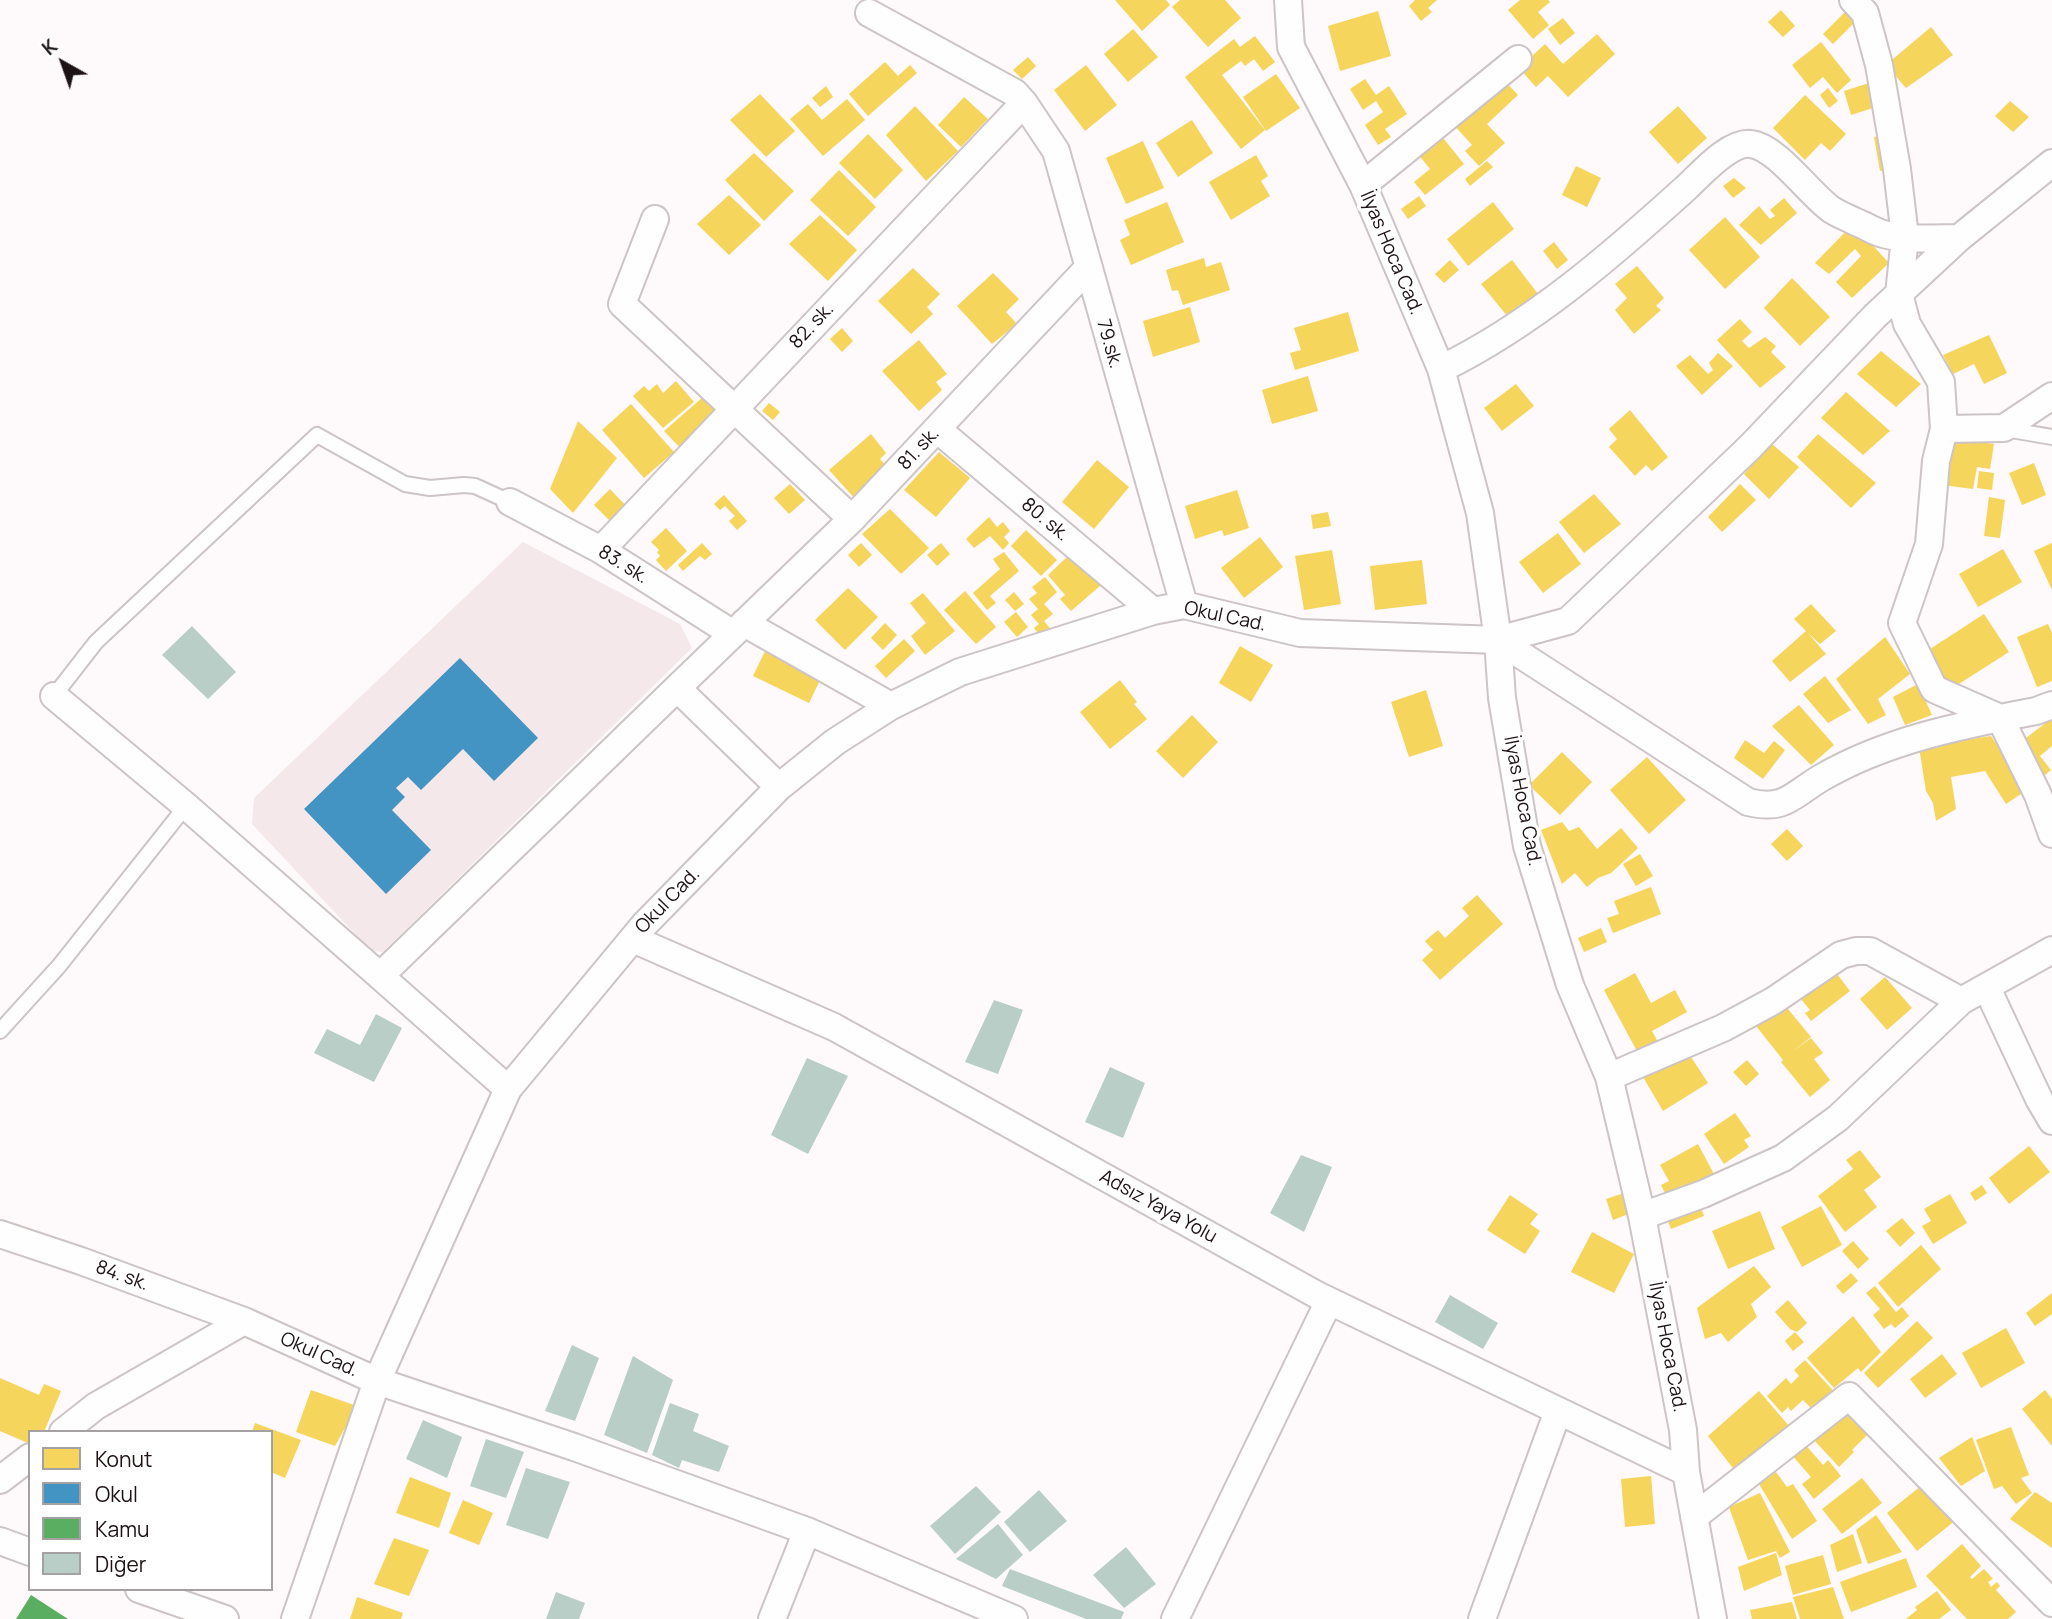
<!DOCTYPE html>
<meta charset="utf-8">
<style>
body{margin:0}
#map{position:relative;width:2052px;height:1619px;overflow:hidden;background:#fef9fa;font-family:Manrope,sans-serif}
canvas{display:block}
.legend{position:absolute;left:28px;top:1430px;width:245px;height:161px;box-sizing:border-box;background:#fff;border:2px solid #a5a0a1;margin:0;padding:9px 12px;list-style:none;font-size:21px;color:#1d1214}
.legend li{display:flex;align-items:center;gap:14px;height:35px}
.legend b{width:35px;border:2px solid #a5a0a1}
.north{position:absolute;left:28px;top:28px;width:70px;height:70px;-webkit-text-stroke:5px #fff;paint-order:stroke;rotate:320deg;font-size:19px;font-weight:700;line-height:28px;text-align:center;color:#1d1214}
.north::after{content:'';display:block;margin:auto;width:24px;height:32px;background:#1d1214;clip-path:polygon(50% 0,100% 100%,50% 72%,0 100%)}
</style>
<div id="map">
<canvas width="2052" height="1619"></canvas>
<ul class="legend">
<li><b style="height:19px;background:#f6d55c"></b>Konut</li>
<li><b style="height:19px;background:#4393c3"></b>Okul</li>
<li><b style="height:19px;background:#5aae61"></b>Kamu</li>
<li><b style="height:19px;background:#b8cec7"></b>Diğer</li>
</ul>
<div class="north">K</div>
</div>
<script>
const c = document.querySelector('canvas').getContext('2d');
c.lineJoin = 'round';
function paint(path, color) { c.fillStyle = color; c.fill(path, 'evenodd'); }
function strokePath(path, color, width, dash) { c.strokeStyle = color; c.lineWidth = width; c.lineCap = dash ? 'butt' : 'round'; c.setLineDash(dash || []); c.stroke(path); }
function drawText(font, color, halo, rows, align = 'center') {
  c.font = font + ' Manrope,sans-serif'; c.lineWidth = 7; c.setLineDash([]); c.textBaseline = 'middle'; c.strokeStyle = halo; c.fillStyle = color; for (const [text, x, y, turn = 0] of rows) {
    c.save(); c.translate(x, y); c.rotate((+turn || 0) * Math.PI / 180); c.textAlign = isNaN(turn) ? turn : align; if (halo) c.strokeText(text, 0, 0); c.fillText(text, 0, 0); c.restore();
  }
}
const built = new Path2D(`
 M523 542 680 624 692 648 383 952 371 951 252 824 254 798Z`);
const homes = new Path2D(`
 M1115 0H1166L1170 5 1142 31Z
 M1180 0H1225L1241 18 1208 47 1172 7Z
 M1415 0H1437L1428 8 1432 12 1421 21 1409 6Z
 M1520 0H1548L1550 2 1538 12 1549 25 1533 39 1508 10Z
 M1852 5 1862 15 1833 44 1823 34Z
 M1781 10 1795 26 1783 37 1768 22Z
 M1378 11 1391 56 1340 71 1328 26Z
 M1563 18 1575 33 1560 45 1548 29Z
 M1931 27 1953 55 1906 88 1886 65Z
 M1133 29 1158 57 1128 82 1104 54Z
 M1597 34 1615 54 1568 97 1548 76 1536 87 1519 68 1545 44 1563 64Z
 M1255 36 1275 62 1263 71 1254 59 1245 66 1241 61 1222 75 1265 130 1241 149 1185 77 1234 39 1240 47Z
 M1821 42 1851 80 1837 93 1823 77 1810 88 1792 65Z
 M1028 57 1036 66 1022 79 1013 70Z
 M885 62 898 76 910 65 917 73 868 116 849 94Z
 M1086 65 1117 105 1085 131 1054 90Z
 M1276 74 1300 108 1266 131 1243 97Z
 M1502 78 1518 95 1487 124 1505 143 1479 166 1465 151 1472 145 1452 123Z
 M1365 79 1376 95 1389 86 1407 114 1385 129 1391 137 1378 145 1365 125 1383 112 1376 101 1363 110 1350 89Z
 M1869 83 1876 107 1851 115 1844 91Z
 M826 86 833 97 820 107 812 98Z
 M1828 88 1838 101 1829 108 1820 95Z
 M760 94 795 131 766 157 730 120Z
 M1805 95 1846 134 1830 151 1821 143 1805 160 1773 128Z
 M964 97 988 119 961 147 938 125Z
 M847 99 865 120 823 156 790 119 808 104 822 120Z
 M2010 101 2029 117 2013 132 1995 116Z
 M915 106 958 151 926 181 886 135Z
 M1678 106 1707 138 1678 164 1649 132Z
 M1192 120 1213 153 1178 177 1156 143Z
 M868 134 903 170 875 199 839 163Z
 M1440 134 1464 164 1425 195 1414 182 1430 169 1417 153Z
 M1888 135 1894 168 1880 171 1874 137Z
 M1143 141 1164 188 1126 204 1106 158Z
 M754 153 794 191 764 221 725 180Z
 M1256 155 1268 176 1261 181 1270 196 1231 220 1209 182Z
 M1487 161 1493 167 1470 186 1465 179Z
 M1576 166 1601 178 1587 207 1562 195Z
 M839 170 876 207 848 236 810 200Z
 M1734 178 1746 188 1733 198 1723 186Z
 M729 195 761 225 729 255 697 224Z
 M1419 196 1426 206 1408 219 1401 209Z
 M1784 198 1797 213 1761 245 1739 225 1759 206 1770 219 1775 216 1770 210Z
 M1167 202 1184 242 1131 265 1120 240 1130 235 1124 220Z
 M1493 202 1514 229 1468 266 1447 239Z
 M820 215 857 250 828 281 789 244Z
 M1725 217 1760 257 1725 289 1689 250Z
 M1853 224 1889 263 1852 298 1836 282 1861 256 1855 249 1829 274 1815 263Z
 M1554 242 1568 260 1557 269 1543 251Z
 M1204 258 1206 267 1221 262 1230 290 1183 305 1178 290 1172 291 1166 270Z
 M1450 260 1459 270 1444 283 1435 274Z
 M1512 260 1538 294 1508 317 1481 284Z
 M1637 266 1664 298 1656 306 1661 310 1634 334 1615 310 1627 298 1615 284Z
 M913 268 940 294 927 307 933 314 911 334 878 301Z
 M993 273 1019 299 1006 312 1017 324 992 344 957 306Z
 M1792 278 1830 317 1800 346 1764 308Z
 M1190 307 1200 342 1153 357 1143 321Z
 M1348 312 1359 351 1295 370 1290 353 1301 350 1294 328Z
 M1740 319 1752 332 1742 341 1749 348 1765 337 1776 346 1771 352 1786 367 1760 388 1717 340Z
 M842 328 853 341 842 352 830 339Z
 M1989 335 2007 373 1984 384 1974 364 1953 374 1943 355Z
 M919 340 947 374 936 382 942 390 919 411 882 371Z
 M1881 351 1921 384 1896 407 1857 374Z
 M1718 353 1733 366 1702 395 1676 366 1690 355 1708 374 1713 370 1709 363Z
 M1308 376 1318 411 1272 424 1262 390Z
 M676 381 694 402 663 428 633 396 644 386 649 391 657 384 663 393Z
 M1516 384 1534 406 1502 431 1484 408Z
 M1846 392 1890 431 1863 455 1821 418Z
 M703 397 722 418 687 455 664 431Z
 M769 403 780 412 773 420 762 411Z
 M631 404 674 452 644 478 602 430Z
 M1630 410 1668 457 1652 471 1646 465 1635 476 1609 447 1617 439 1609 429Z
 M578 421 617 458 573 513 550 489Z
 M871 434 886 453 880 459 890 470 857 501 829 470Z
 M1818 434 1876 483 1851 508 1797 457Z
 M1949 438 1994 444 1990 469 1977 467 1973 489 1942 485Z
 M1772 444 1799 467 1769 499 1744 474Z
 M939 452 970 478 936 517 904 490Z
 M1097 460 1129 487 1094 529 1062 502Z
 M2034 463 2046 495 2022 505 2009 473Z
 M1979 471 1994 473 1992 490 1977 488Z
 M790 484 805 500 789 514 774 498Z
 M1740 484 1756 500 1722 532 1708 517Z
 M610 489 627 507 611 522 594 505Z
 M1237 490 1249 528 1224 536 1222 530 1195 539 1185 506Z
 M1594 494 1621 524 1584 553 1559 522Z
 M724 495 747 521 737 530 729 521 735 516 725 506 720 510 714 504Z
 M1989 497 2005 500 2000 538 1984 536Z
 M890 509 929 548 901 574 862 534Z
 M1328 512 1331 526 1313 529 1311 515Z
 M989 517 997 527 1003 522 1010 531 1004 537 1009 543 1003 550 990 536 974 548 966 539Z
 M666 528 687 551 666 571 656 560 660 556 657 552 659 550 651 542Z
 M1026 530 1057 560 1041 576 1011 546Z
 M1558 533 1581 564 1543 593 1519 562Z
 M1260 537 1283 567 1244 598 1221 568Z
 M702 543 712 554 705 560 700 556 683 571 678 565Z
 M861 543 872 555 859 567 848 555Z
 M941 543 950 554 937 566 927 555Z
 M2052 543V590L2034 551Z
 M2003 549 2022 582 1978 607 1959 574Z
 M1332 550 1341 604 1304 610 1295 556Z
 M1004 552 1019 571 990 596 996 603 987 610 973 593 1000 569 993 559Z
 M1067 557 1101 585 1071 611 1060 599 1065 595 1048 575Z
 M1422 560 1427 604 1375 610 1370 566Z
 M1045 577 1057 592 1044 604 1053 614 1044 621 1054 633 1044 641 1034 628 1039 624 1031 615 1038 609 1029 599 1037 593 1032 587Z
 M848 588 878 617 845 650 815 620Z
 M965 591 996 627 976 644 944 610Z
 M1014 592 1024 604 1015 611 1005 600Z
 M923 593 955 631 925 655 911 636 926 623 910 603Z
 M1811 604 1836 631 1820 644 1808 633 1826 654 1790 682 1772 661 1806 631 1794 619Z
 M1016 612 1028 627 1017 637 1004 622Z
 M1984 614 2009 652 1951 689 1927 651Z
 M885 623 897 635 883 650 871 638Z
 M2048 624 2052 633V681L2037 687 2017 637Z
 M1885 637 1910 674 1878 699 1886 715 1868 724 1836 679Z
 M904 639 915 651 886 678 875 666Z
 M1240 646 1273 665 1251 702 1219 683Z
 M766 649 822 676 809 703 753 676Z
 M1825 676 1851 710 1828 723 1803 694Z
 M1120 680 1137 702 1134 704 1147 719 1110 749 1080 712Z
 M1918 684 1932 715 1905 725 1893 697Z
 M1426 690 1443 746 1409 757 1391 702Z
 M1799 705 1834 745 1811 765 1772 726Z
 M1192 715 1218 742 1183 778 1156 751Z
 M2052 718V746L2040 756 2051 770 2039 780 2028 766 2036 760 2022 741Z
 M1991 736 2027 790 2006 804 1985 771 1951 777 1956 809 1936 821 1933 803 1926 791 1919 747Z
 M1745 740 1764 753 1774 741 1785 750 1763 779 1734 758Z
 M1562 752 1592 782 1560 815 1529 785Z
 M1647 757 1686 800 1649 834 1610 790Z
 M1562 822 1569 831 1579 827 1597 849 1621 828 1638 848 1611 873 1598 878 1587 887 1575 873 1562 884 1541 830Z
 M1787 829 1803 846 1787 861 1771 844Z
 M1640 854 1653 876 1636 886 1623 864Z
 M1651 887 1661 914 1613 933 1607 918 1619 914 1614 901Z
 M1477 895 1503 924 1440 980 1422 960 1433 950 1425 941 1438 930 1445 938 1469 916 1462 908Z
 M1601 928 1607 942 1584 952 1578 938Z
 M1834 970 1850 991 1811 1021 1805 1013 1810 1010 1796 993Z
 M1635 973 1651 1003 1675 990 1687 1012 1652 1031 1658 1042 1638 1053 1604 990Z
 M1885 977 1912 1008 1887 1030 1860 999Z
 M1784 1004 1811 1037 1792 1052 1811 1038 1823 1053 1814 1059 1830 1080 1810 1097 1781 1062 1783 1060 1756 1026Z
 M1689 1054 1708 1083 1663 1111 1643 1077 1657 1066Z
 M1747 1060 1759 1074 1746 1086 1733 1072Z
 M1735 1113 1751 1136 1744 1140 1749 1147 1724 1164 1704 1134Z
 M1698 1144 1715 1176 1669 1201 1661 1185 1669 1181 1660 1165Z
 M2029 1146 2050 1172 2009 1204 1989 1178Z
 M1860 1150 1881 1177 1864 1190 1877 1207 1845 1232 1818 1196 1853 1169 1846 1160Z
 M1982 1185 1987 1193 1975 1201 1970 1193Z
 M1624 1193 1631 1213 1613 1220 1606 1199Z
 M1950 1194 1967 1223 1933 1244 1922 1226 1931 1221 1924 1209Z
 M1510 1195 1538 1214 1530 1224 1540 1231 1525 1254 1487 1230Z
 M1699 1202 1704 1216 1671 1229 1666 1216Z
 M1821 1206 1842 1245 1802 1267 1781 1227Z
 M1760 1211 1775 1249 1728 1269 1712 1231Z
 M1902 1218 1915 1233 1900 1247 1886 1231Z
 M1592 1232 1634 1254 1614 1293 1571 1272Z
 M1853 1241 1869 1259 1858 1269 1842 1251Z
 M1921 1245 1941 1269 1898 1307 1878 1283Z
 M1754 1266 1771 1287 1751 1304 1757 1317 1728 1342 1721 1333 1705 1339 1697 1308Z
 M1851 1273 1858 1281 1843 1294 1836 1286Z
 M1875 1286 1896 1312 1902 1307 1909 1316 1895 1328 1891 1324 1884 1329 1873 1315 1880 1309 1866 1293Z
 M2052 1293V1314L2035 1326 2026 1313Z
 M1788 1300 1807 1323 1797 1332 1790 1329 1775 1312Z
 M1853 1316 1881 1352 1861 1372 1858 1368 1834 1388 1807 1358Z
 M1917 1321 1933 1338 1878 1388 1864 1373Z
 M2006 1328 2025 1363 1981 1388 1962 1353Z
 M1795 1332 1804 1342 1793 1351 1785 1341Z
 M1942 1354 1957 1374 1925 1398 1910 1379Z
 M1805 1360 1839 1397 1814 1411 1803 1400 1791 1411 1788 1407 1782 1413 1767 1396 1786 1378 1791 1384 1799 1376 1794 1370Z
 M0 1378 39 1395 44 1384 61 1391 44 1432H30V1444L0 1431Z
 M311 1390 357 1406 335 1446 296 1432Z
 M2045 1390 2052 1399V1446L2022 1409Z
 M1759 1391 1789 1426 1736 1472 1708 1436Z
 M1843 1407 1868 1434 1852 1450 1854 1452 1839 1467 1812 1438Z
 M255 1423 301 1440 285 1478 271 1472V1432H252Z
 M2011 1427 2029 1475 2021 1478 2032 1493 2016 1504 2002 1486 1994 1489 1976 1440Z
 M1972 1437 1985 1471 1961 1486 1939 1458Z
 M1803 1442 1823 1465 1828 1460 1841 1476 1814 1499 1802 1484 1811 1477 1790 1453Z
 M1776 1472 1787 1487 1793 1484 1817 1521 1792 1539 1759 1484Z
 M1651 1476 1655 1524 1625 1527 1621 1479Z
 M410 1477 451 1493 439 1528 396 1513Z
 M1862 1478 1882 1503 1842 1534 1822 1509Z
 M1926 1482 1956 1520 1917 1551 1887 1513Z
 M2035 1492 2052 1503V1548L2010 1519Z
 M1760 1493 1790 1552 1780 1558 1776 1551 1748 1560 1729 1507Z
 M463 1500 493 1513 479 1545 449 1533Z
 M1876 1515 1902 1552 1868 1564 1856 1530Z
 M1853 1534 1862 1563 1837 1572 1830 1545Z
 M394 1538 429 1550 409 1596 374 1584Z
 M1962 1544 1981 1566 1970 1577 1972 1579 1984 1569 1993 1579 1988 1582 1991 1587 1997 1582 2000 1586 1996 1590 2016 1612 2008 1619H1967L1926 1576Z
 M1776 1553 1782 1575 1744 1591 1738 1567Z
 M1823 1555 1831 1584 1793 1595 1785 1566Z
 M1906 1558 1917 1587 1851 1612 1840 1582Z
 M1833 1587 1844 1619H1800L1793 1597Z
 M1937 1591 1951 1610 1939 1619H1906L1917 1610 1915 1607Z
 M357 1597 403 1613 401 1619H350Z
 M1792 1602 1797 1619H1752L1750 1610Z`);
const schools = new Path2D(`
 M460 658 538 738 494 781 463 749 421 790 408 777 396 788 405 797 392 810 431 850 386 894 304 809Z`);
const public = new Path2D(`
 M31 1595 68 1619H16Z`);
const building = new Path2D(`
 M192 626 236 672 208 699 162 655Z
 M994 1000 1023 1010 998 1074 965 1062Z
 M376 1014 402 1028 374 1082 314 1053 327 1029 360 1045Z
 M807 1058 848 1076 808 1154 771 1135Z
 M1110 1067 1145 1083 1123 1138 1085 1122Z
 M1301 1155 1332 1167 1304 1232 1270 1213Z
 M1450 1295 1498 1323 1483 1349 1435 1322Z
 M572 1345 599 1358 575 1421 545 1411Z
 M633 1356 673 1380 647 1453 604 1435Z
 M670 1403 699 1414 693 1431 729 1446 719 1472 682 1460 679 1468 652 1455Z
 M423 1420 462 1437 447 1478 406 1459Z
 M486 1439 524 1452 506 1498 470 1486Z
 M526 1468 570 1482 548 1539 506 1525Z
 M976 1486 1001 1512 955 1554 930 1526Z
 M1039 1490 1067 1521 1030 1552 1004 1522Z
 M998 1524 1023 1555 996 1579 956 1559Z
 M1126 1547 1156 1584 1124 1608 1093 1575Z
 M1010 1569 1124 1612 1121 1619H1086L1002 1586Z
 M556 1592 585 1603 579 1619H546Z`);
const service = new Path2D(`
 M2005 429 2052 437
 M54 696 96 642 317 435 405 484 430 488 464 485 475 486 510 502
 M0 1031 59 966 186 806`);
const minor = new Path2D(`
 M1288 0 1291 47 1363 185 1441 369 1480 513 1498 640 1502 698 1527 846 1570 985 1609 1077 1642 1216 1683 1430 1686 1472 1713 1619
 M1853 0 1865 13 1879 65 1897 169 1905 237 1899 294 1907 324 1941 382 1944 429 1936 461 1929 544 1902 623 1934 689 2000 718 2038 795 2052 834
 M869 13 1015 93 1024 103 1056 151 1184 605
 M1363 185 1518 59
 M655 219 622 304 852 519
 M1441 369C1533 324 1612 255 1687 187 1702 173 1730 141 1751 144 1777 147 1810 195 1832 210 1840 215 1848 218 1856 222 1864 225 1872 230 1880 233 1905 241 1934 238 1959 238
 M937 429 1153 611
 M1944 429 2004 428 2052 396
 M510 502 601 550 733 634
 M601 550 1024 103
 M744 623 891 706
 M1498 640 1748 802C1785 811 1791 796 1821 778 1886 740 1962 725 2036 711L2052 705
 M677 688 852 519 1088 268
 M54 696 186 806 380 976
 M633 939 834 1027 1319 1296 1686 1472
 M1987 988 2039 1099 2052 1121
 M1609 1077 1723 1028 1773 1001 1841 955 1856 951H1870L1961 1001 2052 950
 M508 1089 380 976 677 688 779 787
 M1642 1216 1703 1194 1783 1158 1838 1118 1961 1001
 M0 1234 81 1261 244 1321
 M63 1432 96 1406 244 1321 377 1381 508 1089 644 925 779 787 835 742 891 706 960 672 1153 611 1184 605 1300 633 1498 640 1568 621 1750 447 1875 316 1959 238 2052 163
 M0 1480 30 1457
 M1694 1517 1849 1396 2052 1603
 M0 1541 30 1552
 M139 1589 225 1619
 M295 1619 377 1381 574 1447 807 1531 1014 1619
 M772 1619 807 1531
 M1175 1619 1329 1301
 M1482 1619 1558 1411`);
const streetNames = [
 ["İlyas Hoca Cad.",1391,253,67],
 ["82. sk.",812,326,-47],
 ["79.sk.",1109,344,74],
 ["81. sk.",919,449,-47],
 ["80. sk.",1045,520,40],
 ["83. sk.",623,565,32],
 ["Okul Cad.",1225,617,12],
 ["İlyas Hoca Cad.",1522,801,79],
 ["Okul Cad.",668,901,-46],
 ["Adsız Yaya Yolu",1158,1207,29],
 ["84. sk.",122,1276,20],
 ["İlyas Hoca Cad.",1667,1347,79],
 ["Okul Cad.",319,1355,24]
];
paint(built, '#f4e8ea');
paint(homes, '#f6d55c');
paint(schools, '#4393c3');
paint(public, '#5aae61');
paint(building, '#b8cec7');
strokePath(service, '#ccc4c5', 18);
strokePath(minor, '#ccc4c5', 30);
strokePath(service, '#fffefe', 14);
strokePath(minor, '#fffefe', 26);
drawText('19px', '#1d1214', '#fff', streetNames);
</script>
